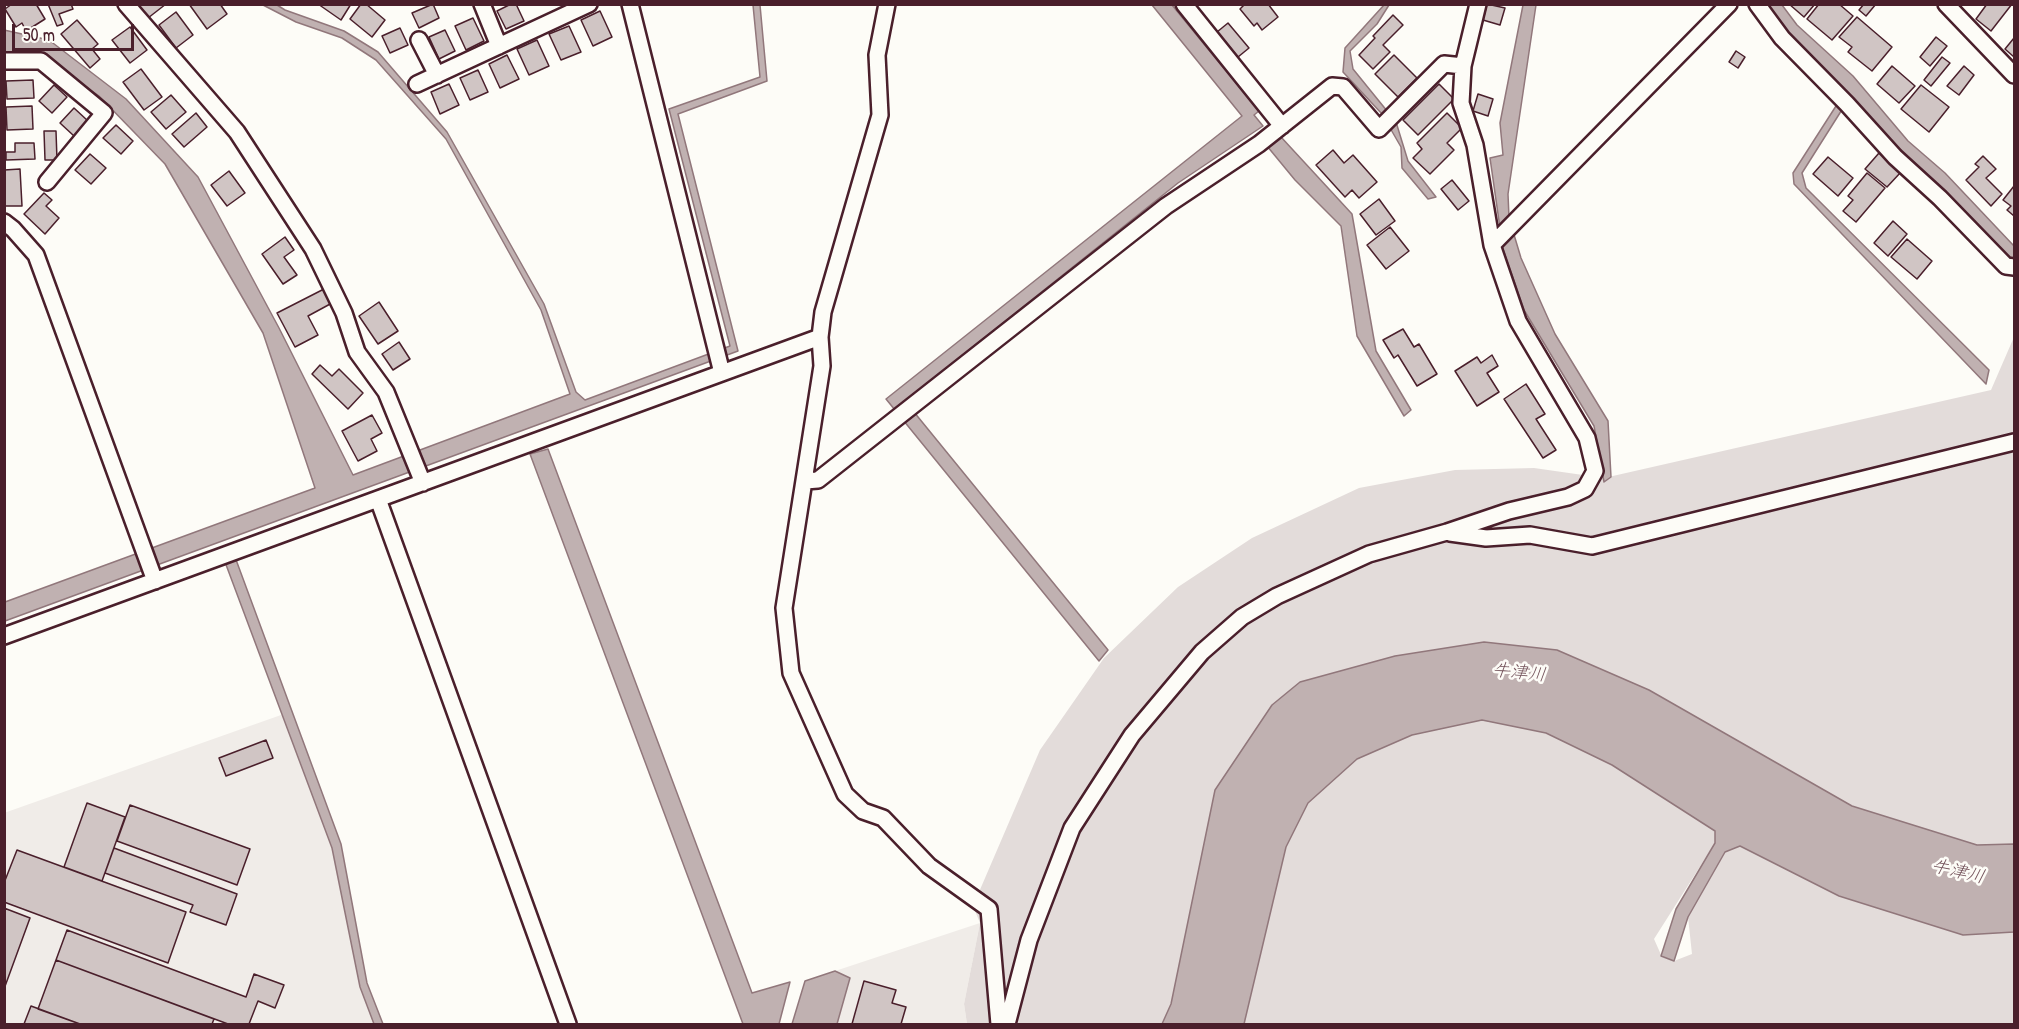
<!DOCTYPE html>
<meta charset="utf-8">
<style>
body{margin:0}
#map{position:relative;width:2019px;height:1029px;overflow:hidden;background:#fdfcf7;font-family:"Patrick Hand",sans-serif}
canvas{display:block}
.frame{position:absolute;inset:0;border:6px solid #4a1f2b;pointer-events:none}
.scale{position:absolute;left:12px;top:24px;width:122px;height:27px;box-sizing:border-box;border:3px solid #4a1f2b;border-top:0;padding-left:8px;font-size:18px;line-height:21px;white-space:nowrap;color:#4a1f2b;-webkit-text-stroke:4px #fdfcf7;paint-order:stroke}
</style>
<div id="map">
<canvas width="2019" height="1029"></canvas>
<div class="frame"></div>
<div class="scale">50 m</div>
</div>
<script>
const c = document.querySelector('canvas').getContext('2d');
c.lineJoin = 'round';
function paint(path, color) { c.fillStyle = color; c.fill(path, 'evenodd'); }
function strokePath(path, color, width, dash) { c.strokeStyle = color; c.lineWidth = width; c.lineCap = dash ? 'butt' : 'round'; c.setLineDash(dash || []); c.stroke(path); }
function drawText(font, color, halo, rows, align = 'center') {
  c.font = font + ' "Patrick Hand","Klee One",sans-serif'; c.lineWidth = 5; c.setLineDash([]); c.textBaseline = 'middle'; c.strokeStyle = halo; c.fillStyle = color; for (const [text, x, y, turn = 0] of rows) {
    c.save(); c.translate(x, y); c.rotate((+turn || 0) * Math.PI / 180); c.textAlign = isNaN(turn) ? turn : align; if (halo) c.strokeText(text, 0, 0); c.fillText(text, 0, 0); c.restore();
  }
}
const built = new Path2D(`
 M281 715 288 716 336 849 365 988 379 1024H5L4 813Z
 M980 923 964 1004 967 1024H837L850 978 835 971Z`);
const green = new Path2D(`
 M2014 337V844L1977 845 1852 806 1649 690 1557 650 1395 656 1301 682 1272 705 1171 1004 1162 1024H967L964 1004 980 923 973 906 1040 750 1104 658 1178 587 1252 538 1359 488 1455 470 1534 468 1604 478 1991 390Z
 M1482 720 1546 733 1612 765 1715 831V843L1654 939 1662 957 1674 961 1692 954 1688 917 1725 852 1740 846 1839 896 1963 935 2014 932V1024H1244L1286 847 1308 803 1357 759 1412 735Z`);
const water = new Path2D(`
 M263 5H277L285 10 344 31 378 52 447 132 544 304 576 392 585 400 730 346 669 109 760 77 753 5H760L767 81 678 114 738 351 5 621V602L315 488 263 333 165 164 99 96 38 53H5L4 30 49 40 126 99 198 177 279 328 353 475 570 394 541 310 446 139 376 60 342 38 296 22Z
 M1152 5H1172L1259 111 1254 115 1263 126 1178 183 905 401 1108 650 1099 661 886 399 1242 116Z
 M1384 5H1389L1377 24 1350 51 1353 69 1396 122 1408 161 1436 197 1428 199 1402 168 1401 147 1382 114 1343 72 1345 48Z
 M1523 5H1536L1508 194 1509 218 1521 258 1555 334 1608 421 1611 477 1604 482 1594 426 1524 310 1503 249 1490 158 1503 155 1500 123Z
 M1766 5H1782L1797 25 1853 76 1908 141 1945 173 2014 246V261H2008L1903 155 1850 97 1802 173 1806 188 1989 370 1986 384 1794 184 1793 173 1845 92 1786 32Z
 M1281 137 1352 214 1376 351 1411 410 1404 416 1357 336 1341 226 1295 180 1267 146Z
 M548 449 752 993 790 982 779 1024H743L530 454Z
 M235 557 341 844 367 983 383 1024H374L360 987 332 848 225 562Z
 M1484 642 1557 650 1649 690 1852 806 1977 845 2014 844V932L1963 935 1839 896 1740 846 1725 852 1688 917 1674 961 1661 956 1676 909 1715 843V831L1612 765 1546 733 1482 720 1412 735 1357 759 1308 803 1286 847 1244 1024H1162L1171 1004 1215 790 1272 705 1300 682 1395 656Z
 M835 971 850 978 837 1024H792L805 981Z`);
const building = new Path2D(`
 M12 4H36L45 19 26 31 22 23 16 27 5 9Z
 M48 4H71L73 9 59 14 63 24 57 26Z
 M138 4H166L148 18Z
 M189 4H220L227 14 207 29Z
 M318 4H351L341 20Z
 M361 4H366L385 20 372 37 350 19Z
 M433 4 439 18 419 28 412 13Z
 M511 4H516L524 21 506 29 497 11Z
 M1245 4H1268L1278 17 1262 30 1257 23 1254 26 1240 9Z
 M1487 4 1505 8 1500 25 1483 20Z
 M1789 4H1815L1804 17Z
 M1819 4H1839L1853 16 1832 40 1807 19Z
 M1864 4H1876L1866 16 1859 10Z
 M1987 4H2012L1991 31 1976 19Z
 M600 11 612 37 593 46 581 20Z
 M176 12 193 35 176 48 159 25Z
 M1393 15 1403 25 1383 45 1390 52 1373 69 1359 55 1375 38 1373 36Z
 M1857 17 1892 47 1872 71 1848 52 1852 47 1839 37Z
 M473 18 484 41 466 50 455 26Z
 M77 20 98 44 92 49 100 59 90 68 61 34Z
 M1228 23 1249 48 1238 57 1217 32Z
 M569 26 581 52 561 60 549 34Z
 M130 27 147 50 130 63 112 40Z
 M400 28 408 45 390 53 382 36Z
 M445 30 455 51 439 59 429 37Z
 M1936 37 1947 46 1930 66 1920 57Z
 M2014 38V57L2005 49Z
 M537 40 549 66 529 75 517 49Z
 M1736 51 1745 57 1738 68 1729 62Z
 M507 55 519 79 500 88 489 64Z
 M1394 55 1417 78 1398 97 1375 74Z
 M1942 57 1950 63 1931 86 1924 80Z
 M1892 66 1915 86 1899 103 1877 84Z
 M1964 66 1974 75 1959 95 1947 86Z
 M141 69 162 97 144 110 123 82Z
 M478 70 488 92 470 100 460 78Z
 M33 80 34 98 7 99 6 81Z
 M449 84 459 105 440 114 431 92Z
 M1439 84 1454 99 1418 135 1403 120Z
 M54 85 67 97 52 113 39 101Z
 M1921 85 1949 107 1929 132 1901 109Z
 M1478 94 1493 99 1488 116 1473 111Z
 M171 95 186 112 166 129 151 112Z
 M32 106 33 129 7 130 6 107Z
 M74 108 88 121 74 136 60 123Z
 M196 113 207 127 184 147 172 134Z
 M1447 113 1462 128 1447 143 1454 150 1430 174 1413 158 1422 149 1417 143Z
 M116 125 133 141 121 154 103 138Z
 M44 131H56L57 160H45Z
 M15 143H34L35 159 6 160V152H15Z
 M1333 150 1344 163 1353 155 1377 182 1359 198 1352 190 1345 197 1316 165Z
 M1879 153 1901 172 1887 187 1865 169Z
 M90 154 106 168 91 184 75 170Z
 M1983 156 1996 169 1986 178 2002 194 1991 206 1966 180 1979 167 1975 164Z
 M1828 157 1853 178 1838 196 1813 174Z
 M20 169 22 206H4V170Z
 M229 171 245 193 227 206 211 185Z
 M1867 173 1885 188 1856 222 1843 211 1853 200 1848 196Z
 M1452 180 1469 201 1458 210 1441 189Z
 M2014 186V216L2007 210 2011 206 2003 200Z
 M44 193 52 200 46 206 59 218 45 234 24 214Z
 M1379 199 1395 221 1376 235 1360 214Z
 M1893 221 1907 234 1888 256 1874 243Z
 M1390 227 1409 251 1386 269 1367 245Z
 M285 237 294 250 284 257 297 275 283 284 262 254Z
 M1907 239 1932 261 1917 279 1891 257Z
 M324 289 332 303 308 316 318 335 295 347 277 313Z
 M379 302 398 331 378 344 359 316Z
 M1403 329 1414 347 1419 344 1437 374 1417 386 1398 355 1394 358 1383 340Z
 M399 342 410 359 393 370 382 354Z
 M1492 355 1498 366 1487 373 1499 392 1477 406 1455 371 1477 357 1481 363Z
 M320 365 332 376 339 369 363 393 348 409 312 374Z
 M1526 384 1545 414 1536 419 1556 450 1543 458 1504 399Z
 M372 415 382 433 371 439 377 451 358 461 342 431Z
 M266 740 273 758 226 776 219 758Z
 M87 803 125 817 102 881 64 867Z
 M130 805 250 849 237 885 117 841Z
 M114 848 237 894 226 925 190 912 193 905 105 873Z
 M17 850 186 912 168 963 4 902V883Z
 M4 908 30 918 4 989Z
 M67 930 246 997 254 974 284 985 275 1008 258 1001 249 1024H228L56 960Z
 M56 960 214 1019 212 1024H80L38 1009Z
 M864 981 896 990 892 1003 906 1007 901 1024H852Z
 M31 1006 80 1024H24Z`);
const street = new Path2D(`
 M126 4 237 132 313 249 344 313 357 352 386 392 423 483
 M482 4 499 46
 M630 4 722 373
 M887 4 877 55 880 115 823 312 820 337 822 366 784 608 791 673 845 794 863 811 883 818 929 866 989 909 999 1024
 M1184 4 1282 126
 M1757 4 1782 38 1847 104 1895 157 1940 198 2006 266 2014 267
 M1946 4 2014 75
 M419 40 437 75
 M4 61H41L104 113 47 182
 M417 84 589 4
 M4 222 13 229 36 255 155 581
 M1492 245 1729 4
 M805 481 818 480 1166 206 1259 144 1332 86 1343 87 1379 129 1444 64 1463 66
 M378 499 568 1024
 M1450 533 1486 538 1530 535 1592 546 2014 442
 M4 636 820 337
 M1007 1024 1029 940 1072 828 1132 735 1202 652 1242 617 1277 596 1369 554 1447 532 1509 511 1568 497 1585 489 1595 471 1587 438 1518 321 1492 245 1475 145 1461 103 1463 66 1478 4`);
const waterNames = [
 ["牛津川",1519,673,6],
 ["牛津川",1958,872,13]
];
paint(built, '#f0ece8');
paint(green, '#e3dcda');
paint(water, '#c0b1b1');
strokePath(water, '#91777b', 1.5);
paint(building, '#d0c5c4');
strokePath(building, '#4a1f2b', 1.5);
strokePath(street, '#4a1f2b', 20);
strokePath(street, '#fdfcf7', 15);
drawText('italic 18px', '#73525a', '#fdfcf7', waterNames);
</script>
